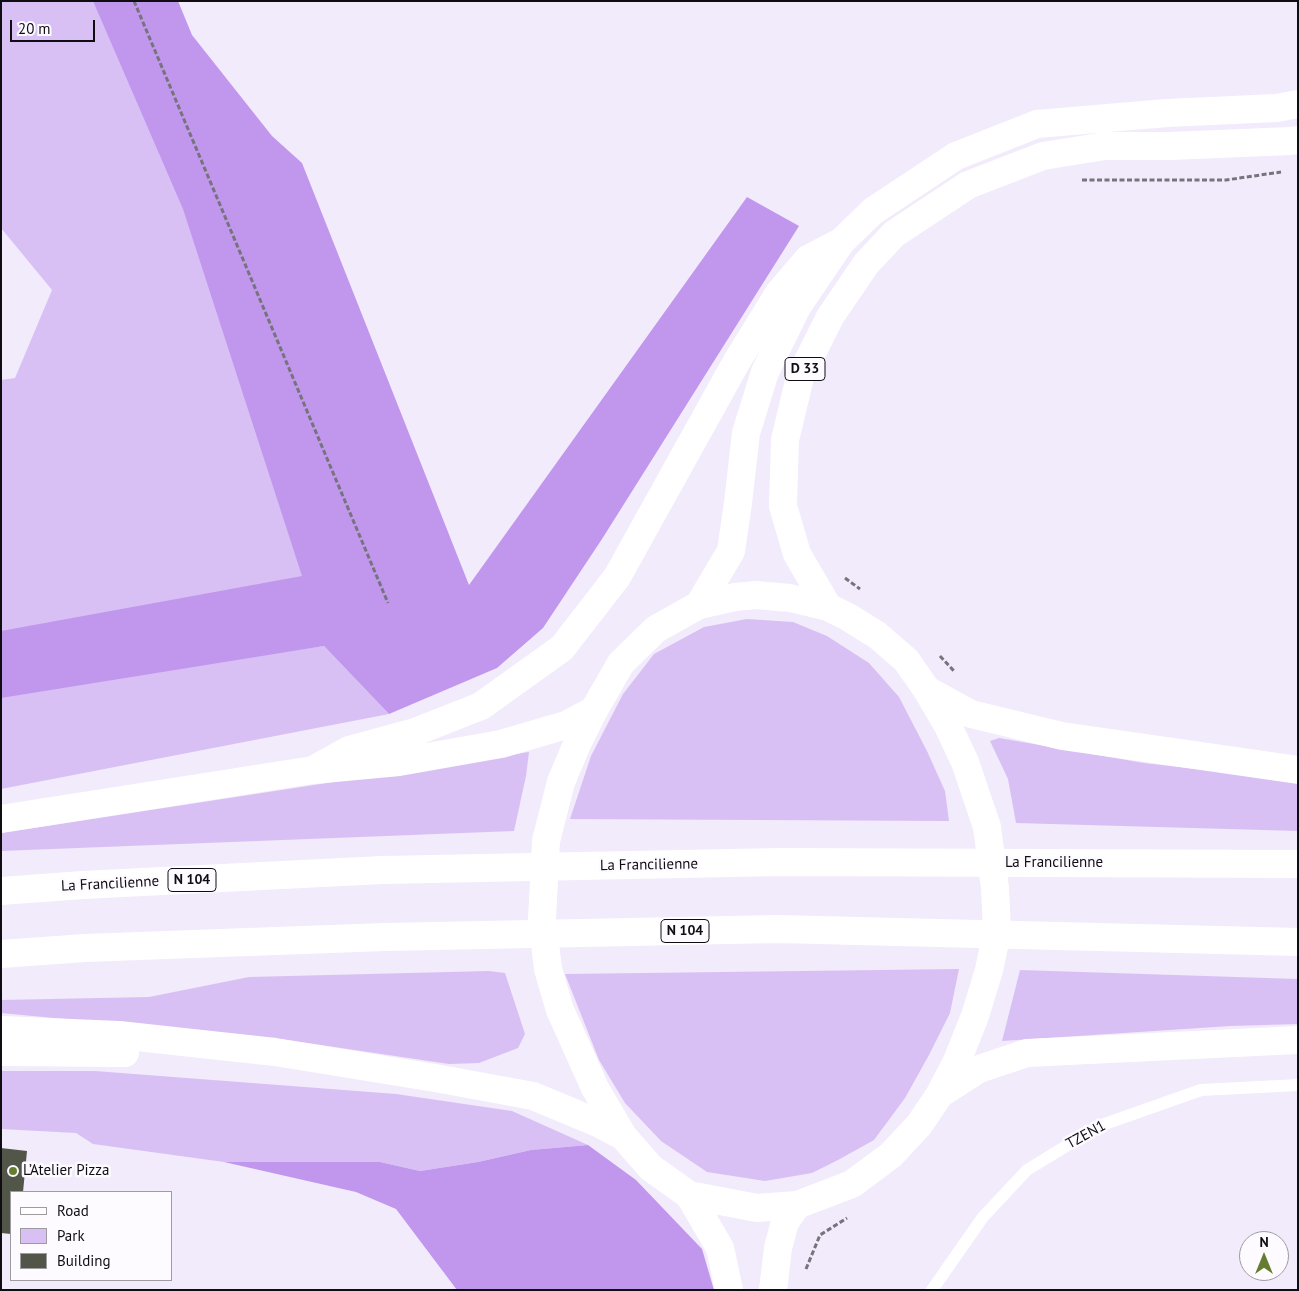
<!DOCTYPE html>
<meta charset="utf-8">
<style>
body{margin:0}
#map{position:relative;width:1299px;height:1291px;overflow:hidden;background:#f2ebfb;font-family:"PT Sans",sans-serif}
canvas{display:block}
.frame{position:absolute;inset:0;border:2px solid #0f0d12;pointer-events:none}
.legend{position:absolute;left:10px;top:1191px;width:162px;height:90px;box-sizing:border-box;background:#fdfbff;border:1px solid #9e9ca0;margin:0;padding:6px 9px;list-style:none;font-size:15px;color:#0f0d12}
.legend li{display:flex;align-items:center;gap:10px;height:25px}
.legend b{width:25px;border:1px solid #9e9ca0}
.north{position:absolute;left:1239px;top:1231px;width:50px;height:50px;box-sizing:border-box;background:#fdfbff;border:1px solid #9e9ca0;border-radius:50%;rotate:0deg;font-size:14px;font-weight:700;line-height:20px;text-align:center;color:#0f0d12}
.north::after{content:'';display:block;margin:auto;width:18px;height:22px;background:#657d30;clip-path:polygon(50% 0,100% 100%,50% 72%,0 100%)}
.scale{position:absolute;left:10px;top:20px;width:85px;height:22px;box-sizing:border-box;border:2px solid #0f0d12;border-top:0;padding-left:6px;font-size:15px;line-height:18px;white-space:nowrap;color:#0f0d12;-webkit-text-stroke:4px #fdfbff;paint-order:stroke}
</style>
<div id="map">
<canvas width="1299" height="1291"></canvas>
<div class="frame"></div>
<ul class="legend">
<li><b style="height:6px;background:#fff"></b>Road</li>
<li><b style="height:14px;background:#d8c0f4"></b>Park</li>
<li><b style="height:14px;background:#515649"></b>Building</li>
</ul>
<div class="north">N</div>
<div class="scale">20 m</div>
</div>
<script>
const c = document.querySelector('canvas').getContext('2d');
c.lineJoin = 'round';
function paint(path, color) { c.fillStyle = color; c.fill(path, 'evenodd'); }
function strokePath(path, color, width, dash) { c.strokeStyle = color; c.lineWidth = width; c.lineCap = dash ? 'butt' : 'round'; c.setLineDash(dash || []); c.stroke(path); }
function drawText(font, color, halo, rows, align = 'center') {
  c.font = font + ' "PT Sans",sans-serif'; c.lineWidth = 5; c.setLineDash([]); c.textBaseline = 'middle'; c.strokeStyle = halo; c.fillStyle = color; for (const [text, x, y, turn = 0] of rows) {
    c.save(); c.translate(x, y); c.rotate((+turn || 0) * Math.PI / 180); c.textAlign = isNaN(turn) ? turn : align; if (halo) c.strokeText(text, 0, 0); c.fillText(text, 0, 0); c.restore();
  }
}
const green = new Path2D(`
 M1 1H136L409 616 277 653 324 646 389 714 1 789V380L15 378 52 290 1 228Z
 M747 619 793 622 827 636 869 663 899 697 927 751 945 791 949 821 570 819 591 756 623 694 654 654 704 627Z
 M999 738 1144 763 1298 781V831L1016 823 1008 779 990 741Z
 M529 752 526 776 514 831 1 851V833Z
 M959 969 950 1013 929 1055 905 1098 874 1140 838 1160 812 1173 765 1181 707 1172 661 1141 625 1103 599 1060 565 974Z
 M1020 970 1298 979V1024L1230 1026 1002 1041Z
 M489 971 505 973 525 1034 518 1048 479 1063 449 1064 287 1040 1 1013V1000L149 997 249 977Z
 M1 1071H95L396 1094 512 1111 588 1145 531 1150 478 1162 420 1171 380 1162H224L93 1144 76 1133 1 1129Z`);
const forest = new Path2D(`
 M93 1H178L192 35 272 136 302 163 469 585 747 197 799 226 602 539 543 628 497 668 389 714 324 646 1 698V631L302 576 183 209Z
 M588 1145 636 1180 702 1249 714 1290H457L396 1209 356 1192 224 1162H380L420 1171 478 1162 531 1150Z`);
const building = new Path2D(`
 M1 1148 27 1151 23 1192H11V1234L1 1233Z`);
const path = new Path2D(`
 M134 1 388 603
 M1082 180H1226L1281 172
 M845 578 860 589
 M940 656 954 671
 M806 1269 820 1235 847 1218`);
const service = new Path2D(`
 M932 1290 983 1217 1027 1170 1099 1126 1201 1090 1298 1085`);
const secondary = new Path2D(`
 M689 1195 720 1248 729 1290
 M773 1290 778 1248 785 1222 797 1205`);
const primary = new Path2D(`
 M756 595 790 598 828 607 848 617 877 635 906 660 927 690 948 726 965 762 987 827 995 888 997 932 989 970 975 1016 957 1061 940 1094 919 1125 891 1155 852 1184 797 1205 757 1208 689 1195 651 1168 623 1136 595 1088 560 1010 548 969 542 919 546 841 561 782 577 744 594 710 621 663 656 629 699 605 735 597Z
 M699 605 731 551 738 503 746 433 765 372 797 307 841 242 873 211 956 156 1037 124 1167 113 1277 108 1298 104
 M828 607 797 554 783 506 785 440 800 377 830 317 866 264 894 234 968 185 1043 156 1105 146H1169L1291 141 1298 140`);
const trunk = new Path2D(`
 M927 690 971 714 1062 736 1298 770
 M313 770 349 750 415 732 481 706 562 648 617 577 737 361 779 293 808 259 841 242
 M1 819 313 770 399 762 501 744 566 725 594 710
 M1 891 83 885 382 870 780 862 1298 864
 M1 954 85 948 385 937 778 929 1298 942
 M1 1030 119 1035 275 1052 435 1078 533 1096 598 1123 623 1136
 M1 1052 125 1053
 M940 1094 979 1069 1027 1053 1298 1040`);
const markers = [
 [13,1171,5,"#657d30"]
];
const shields = [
 [805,369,40],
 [192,880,48],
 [685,931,48]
];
const shieldNames = [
 ["D 33",805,369],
 ["N 104",192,880],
 ["N 104",685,931]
];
const streetNames = [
 ["La Francilienne",1054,863],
 ["La Francilienne",649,865,-1],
 ["La Francilienne",110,884,-3],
 ["TZEN1",1086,1135,-29]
];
const poiNames = [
 ["L’Atelier Pizza",23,1171]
];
paint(green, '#d8c0f4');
paint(forest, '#c197ee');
paint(building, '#515649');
strokePath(path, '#77737d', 3, [5, 2.5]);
strokePath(service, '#fff', 12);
strokePath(secondary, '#fff', 28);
strokePath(primary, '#fff', 28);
strokePath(trunk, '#fff', 28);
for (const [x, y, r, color] of markers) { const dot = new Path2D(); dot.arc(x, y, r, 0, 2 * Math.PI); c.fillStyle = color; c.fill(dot); strokePath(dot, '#fdfbff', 2); }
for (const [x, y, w] of shields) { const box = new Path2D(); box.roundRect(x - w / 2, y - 11.5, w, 23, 4); c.fillStyle = '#fdfbff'; c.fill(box); strokePath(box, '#0f0d12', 1); }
drawText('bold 14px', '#0f0d12', null, shieldNames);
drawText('15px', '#0f0d12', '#fdfbff', streetNames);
drawText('15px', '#0f0d12', '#fdfbff', poiNames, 'left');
</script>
